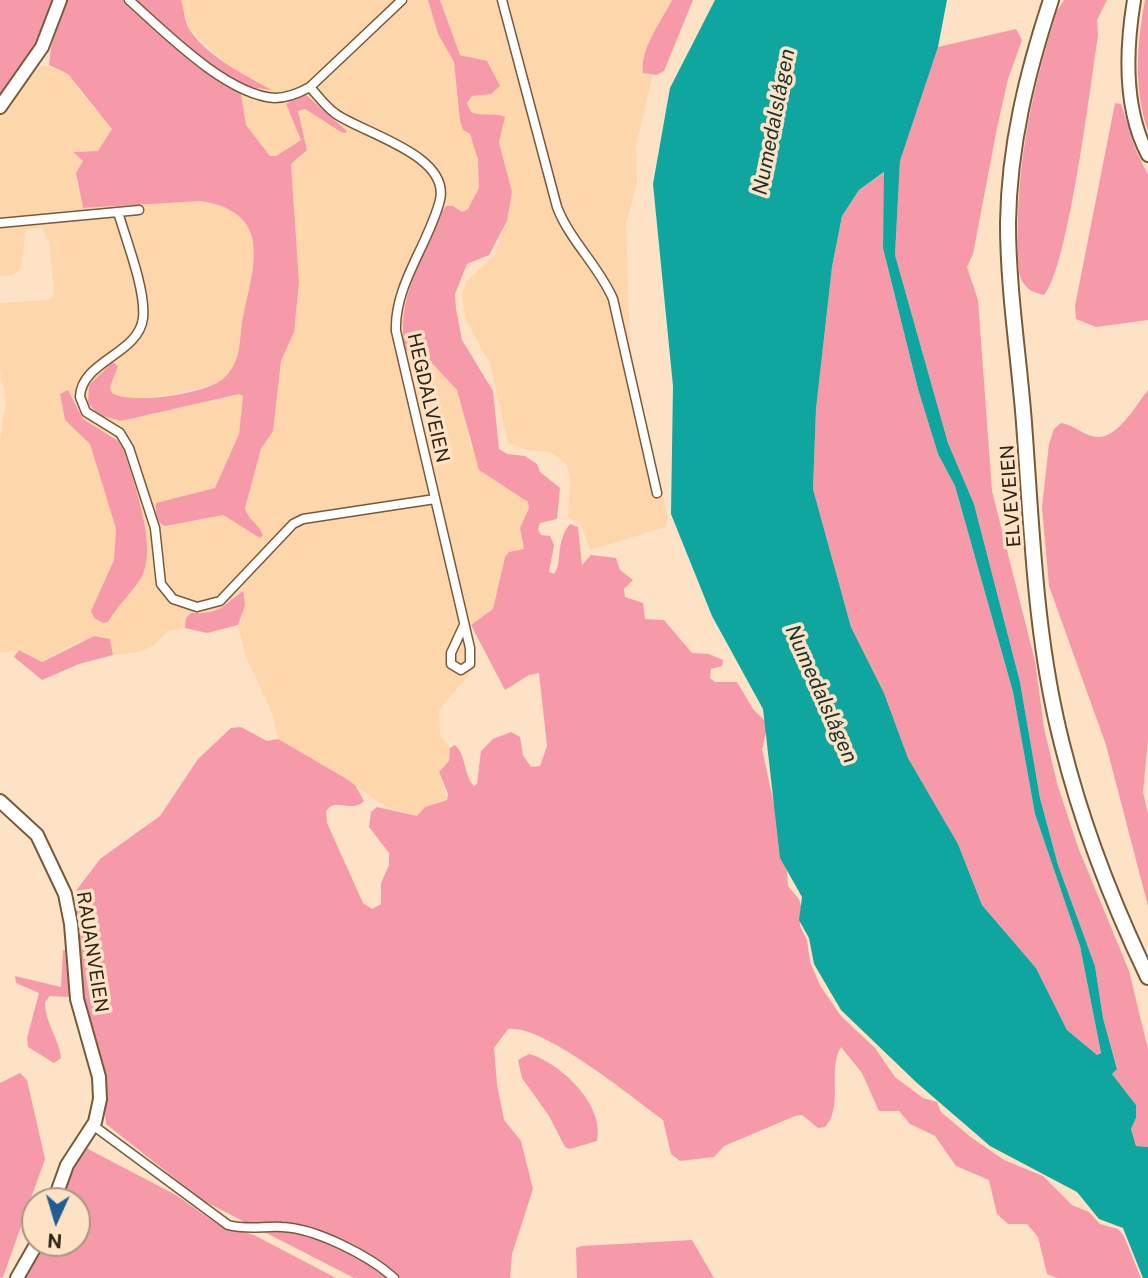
<!DOCTYPE html>
<meta charset="utf-8">
<style>
body{margin:0}
#map{position:relative;width:1148px;height:1278px;overflow:hidden;background:#fde2c5;font-family:"Public Sans",sans-serif}
canvas{display:block}
.north{position:absolute;left:21px;top:1187px;width:70px;height:70px;box-sizing:border-box;background:#fde2c5;border:2px solid #ab967f;border-radius:50%;rotate:184deg;font-size:19px;font-weight:700;line-height:28px;text-align:center;color:#2f2315}
.north::after{content:'';display:block;margin:auto;width:24px;height:32px;background:#205d94;clip-path:polygon(50% 0,100% 100%,50% 72%,0 100%)}
</style>
<div id="map">
<canvas width="1148" height="1278"></canvas>
<div class="north">N</div>
</div>
<script>
const c = document.querySelector('canvas').getContext('2d');
c.lineJoin = 'round';
function paint(path, color) { c.fillStyle = color; c.fill(path, 'evenodd'); }
function strokePath(path, color, width, dash) { c.strokeStyle = color; c.lineWidth = width; c.lineCap = dash ? 'butt' : 'round'; c.setLineDash(dash || []); c.stroke(path); }
function drawText(font, color, halo, rows, align = 'center') {
  c.font = font + ' "Public Sans",sans-serif'; c.lineWidth = 7; c.setLineDash([]); c.textBaseline = 'middle'; c.strokeStyle = halo; c.fillStyle = color; for (const [text, x, y, turn = 0] of rows) {
    c.save(); c.translate(x, y); c.rotate((+turn || 0) * Math.PI / 180); c.textAlign = isNaN(turn) ? turn : align; if (halo) c.strokeText(text, 0, 0); c.fillText(text, 0, 0); c.restore();
  }
}
const built = new Path2D(`
 M181 0H428L438 34 454 62 460 121 475 145 480 175 479 188 468 209 462 212 453 206H446L416 274 407 298 413 353 423 356 446 375 457 390 466 417 470 446 498 484 521 494 528 502 529 508 524 518 521 536 524 549 509 552 505 557 493 609 471 625 476 666 439 710 440 734 450 748 449 761 439 772 447 799 433 804 417 816 384 806 345 778 279 742 273 715 246 657 238 625 241 619 237 595 225 608 214 613H191L186 618 185 628 168 631 153 646 139 652 113 655 110 639 104 636 73 644 41 662 23 650 0 653V439L6 402 0 370V303L49 300 53 296 54 289 49 242 42 228 26 230 21 268 13 275 0 276V116L30 76 43 65 68 74 89 103 111 124V134L98 151H79L73 154 83 160 76 181 83 208 201 201 229 206 241 216 248 228 254 244V272L244 311 239 357 225 378 215 384 182 392 131 400 112 393 110 387 118 366 116 362 89 385 121 421 239 394 243 396 239 434 215 488 157 503 188 522 223 515 260 538 263 535 247 515 245 508 261 449 273 431 281 361 294 332 299 283 291 164 307 149 298 111 305 109 326 123 345 126 305 95 286 104 301 140 276 156H270L246 125 241 94 242 89 249 87 268 88 229 66 197 36 189 28ZM60 394 73 396 83 419 118 441 141 577 118 605 108 622 103 623 94 618 91 611 114 560 116 529 90 444 65 420Z
 M440 0H672L641 65 643 73 653 75 636 145 637 183 626 223 630 347 668 517 666 527 590 550 582 526 568 517 570 477 566 463 550 452 528 450 508 443 490 364 466 320 462 296 466 282 495 254 507 221 512 192 499 142 504 125 499 114 480 116 471 112 467 103 472 96 476 58 460 55Z`);
const forest = new Path2D(`
 M0 0H52L42 34 0 95Z
 M67 0H181C184 8 184 19 188 27 204 55 245 75 272 90L249 87 242 89 241 94 246 125 270 156H276L301 140 286 104 305 94 347 131 346 133 341 132 305 109 298 111 307 150 291 164 299 283 294 332 281 361 273 431 261 449 245 508C248 520 259 524 263 535L260 538 223 515 165 526C157 524 155 511 156 503L215 488 239 434 243 396 239 394 121 421 99 415 88 403 89 385 113 362 118 366 110 387 112 393C131 405 210 394 225 377 244 358 238 337 244 312 256 261 270 212 201 201L83 208 76 173 83 161 73 152 98 151 112 129 68 74 49 65 51 47Z
 M428 0H440L460 55 487 61 500 86 491 94 472 96 467 103 471 112C483 117 494 112 505 117L499 142 512 192 507 221 489 255 467 264 455 294 456 309 462 340 493 391 499 449 507 454 525 456 537 464 540 472 560 488 557 519 540 523 538 529 541 535 550 536 554 545 549 572 554 574C563 562 555 542 570 524L578 527 582 565 591 555 616 558 620 570 633 580 624 589 625 597 643 603 645 619 664 620 692 653 709 654 723 660 722 666 711 669 710 678 715 682H737L753 709 768 724 762 749 786 859 788 886 799 899 802 910 800 926 807 940 810 962 821 987 841 1016 875 1048 895 1077 923 1098 937 1102 941 1112 972 1138 1004 1160 1043 1176 1072 1205 1089 1212 1100 1224 1118 1229 1124 1236 1141 1278H1057L1047 1274 1038 1237 1027 1224H1008L997 1214 989 1180 956 1166 935 1136 910 1124 899 1111H879L862 1073 841 1047C827 1069 844 1107 825 1127L818 1128 802 1115 795 1116 724 1146 714 1157 680 1161 671 1154 663 1120C633 1098 543 1024 508 1029L494 1048 497 1084 504 1120 521 1141 533 1189 512 1254 510 1278H354L202 1200 106 1124 99 1054 83 1006 75 892 100 859 160 816 198 759 231 728 241 727 267 741 278 739 345 778 355 785 364 801C352 814 336 796 326 811L327 823 363 903 372 909 381 904V883L389 865V853L369 827 371 812 377 807 417 816 425 807 447 800 448 794 439 772 449 761 450 748 455 745C467 756 463 775 474 786L477 784 481 751 493 739 511 732 520 737 523 755 531 767 540 766 547 746 539 673 529 675 505 690 471 625 493 609 505 557 509 552 524 549 520 528 529 508 528 502 479 470 457 390 431 362 406 350C393 303 425 254 442 212L446 206H453L462 212 468 209 479 188 478 160 470 134 463 130 460 121 454 62 438 34Z
 M672 0H693L664 71 656 75 643 73C639 51 662 20 672 0Z
 M1064 0H1107L1097 20 1098 35C1091 81 1068 269 1044 295 1030 292 1023 287 1019 273 1013 179 1029 100 1057 11Z
 M1145 0H1148V131C1133 88 1137 44 1145 0Z
 M1016 29 1022 40 1008 79 997 128 973 254 967 267 978 300 992 491 1035 661 1044 728 1057 783 1078 847 1129 971 1148 1049V1147L1136 1146 1131 1129 1136 1118V1105L1112 1074 1117 1068 1103 1018 1095 966 1058 865 1040 798 1020 682 974 504 948 443 895 255 900 161 938 47Z
 M1115 103 1121 104 1135 148 1148 175V320L1096 327 1076 319 1075 306Z
 M885 172 883 248 918 389 938 454 955 486 1013 692 1035 814 1080 946 1101 1053 1097 1055 1067 1030 1036 968 982 905 958 844 908 758 884 693 851 627 813 489 816 409 832 267 842 216 859 190Z
 M68 390 83 419 118 441 124 450C133 482 159 548 141 578 131 594 117 606 108 622L103 623 94 618 91 611 114 560 116 529 90 444 65 420 60 394Z
 M1148 390V740L1143 792 1148 814V906L1106 745 1049 586 1042 507 1049 444 1054 429 1061 423C1074 425 1080 433 1092 436 1115 444 1135 406 1148 390Z
 M243 591 245 605 238 625 207 633 185 628 186 618 191 613C221 614 221 607 243 591Z
 M94 636 110 639 113 655 79 664 42 680 14 657 19 650 42 662Z
 M63 950H65L70 997 50 996 45 1002C45 1023 59 1038 61 1058L54 1063 28 1047 27 1038 39 993 16 983 15 976 61 987Z
 M529 1054C561 1063 605 1105 597 1141L570 1149 565 1147 549 1116 522 1078 518 1060Z
 M20 1073 27 1080 45 1159 3 1277 0 1278V1083Z
 M86 1148 176 1195 217 1224 254 1235 336 1278H23L43 1243H77V1201H59L72 1165Z
 M692 1240 714 1278H577L576 1248 582 1246Z`);
const water = new Path2D(`
 M715 0H947L938 47 900 161 895 255 948 443 974 504 1020 682 1040 798 1058 865 1095 966 1103 1018 1117 1069 1112 1074 1136 1105V1118L1131 1129 1136 1146 1148 1147V1278H1143L1123 1228 1099 1219 1077 1192 990 1146 917 1083 841 1010 814 964 809 938 799 920 802 897 780 858 763 709 712 616 671 514 673 386 653 184 670 88ZM884 172 883 248 918 389 938 454 955 486 1013 692 1035 814 1080 946 1101 1053 1097 1055 1067 1030 1036 968 982 905 958 844 908 758 884 693 851 627 813 489 816 409 832 267 842 216 859 190Z`);
const street = new Path2D(`
 M129 0C164 31 226 95 275 98 288 98 299 93 310 87
 M402 0 310 87C318 96 326 107 336 114 365 134 450 155 440 200 429 244 394 285 396 331L470 648V664L461 670 451 664V653L464 625
 M502 0 557 207C570 241 599 266 613 299L657 493
 M118 212C126 240 146 290 143 318 139 354 81 361 80 397L86 412 120 433 129 448 155 528 161 584 173 599 197 607 220 601 293 524 303 519 435 499
 M0 223 139 210
 M94 1126 228 1225C247 1230 264 1226 282 1227 315 1228 370 1256 394 1278`);
const secondary = new Path2D(`
 M1134 0C1126 49 1124 110 1148 155
 M0 107 42 47 60 0
 M0 801 37 835 65 894 71 924 77 999 99 1077 100 1099 95 1122 67 1165 54 1201
 M17 1278 37 1243`);
const highway = new Path2D(`
 M1051 0C1027 73 1009 146 1008 223 1008 290 1019 357 1024 423 1032 530 1035 639 1062 744 1082 825 1112 902 1148 977`);
const streetNames = [
 ["HEGDALVEIEN",428,398,77],
 ["ELVEVEIEN",1011,496,-94],
 ["RAUANVEIEN",92,952,81]
];
const waterNames = [
 ["Numedalslågen",774,122,-79],
 ["Numedalslågen",821,694,66]
];
paint(built, '#fed6ab');
paint(forest, '#f69aa9');
paint(water, '#0ea69e');
strokePath(street, '#775a39', 11);
strokePath(secondary, '#775a39', 16);
strokePath(highway, '#775a39', 18);
strokePath(street, '#fff', 8);
strokePath(secondary, '#fff', 12);
strokePath(highway, '#fff', 14);
drawText('19px', '#2f2315', '#fde2c5', streetNames);
drawText('italic 21px', '#183432', '#fde2c5', waterNames);
</script>
